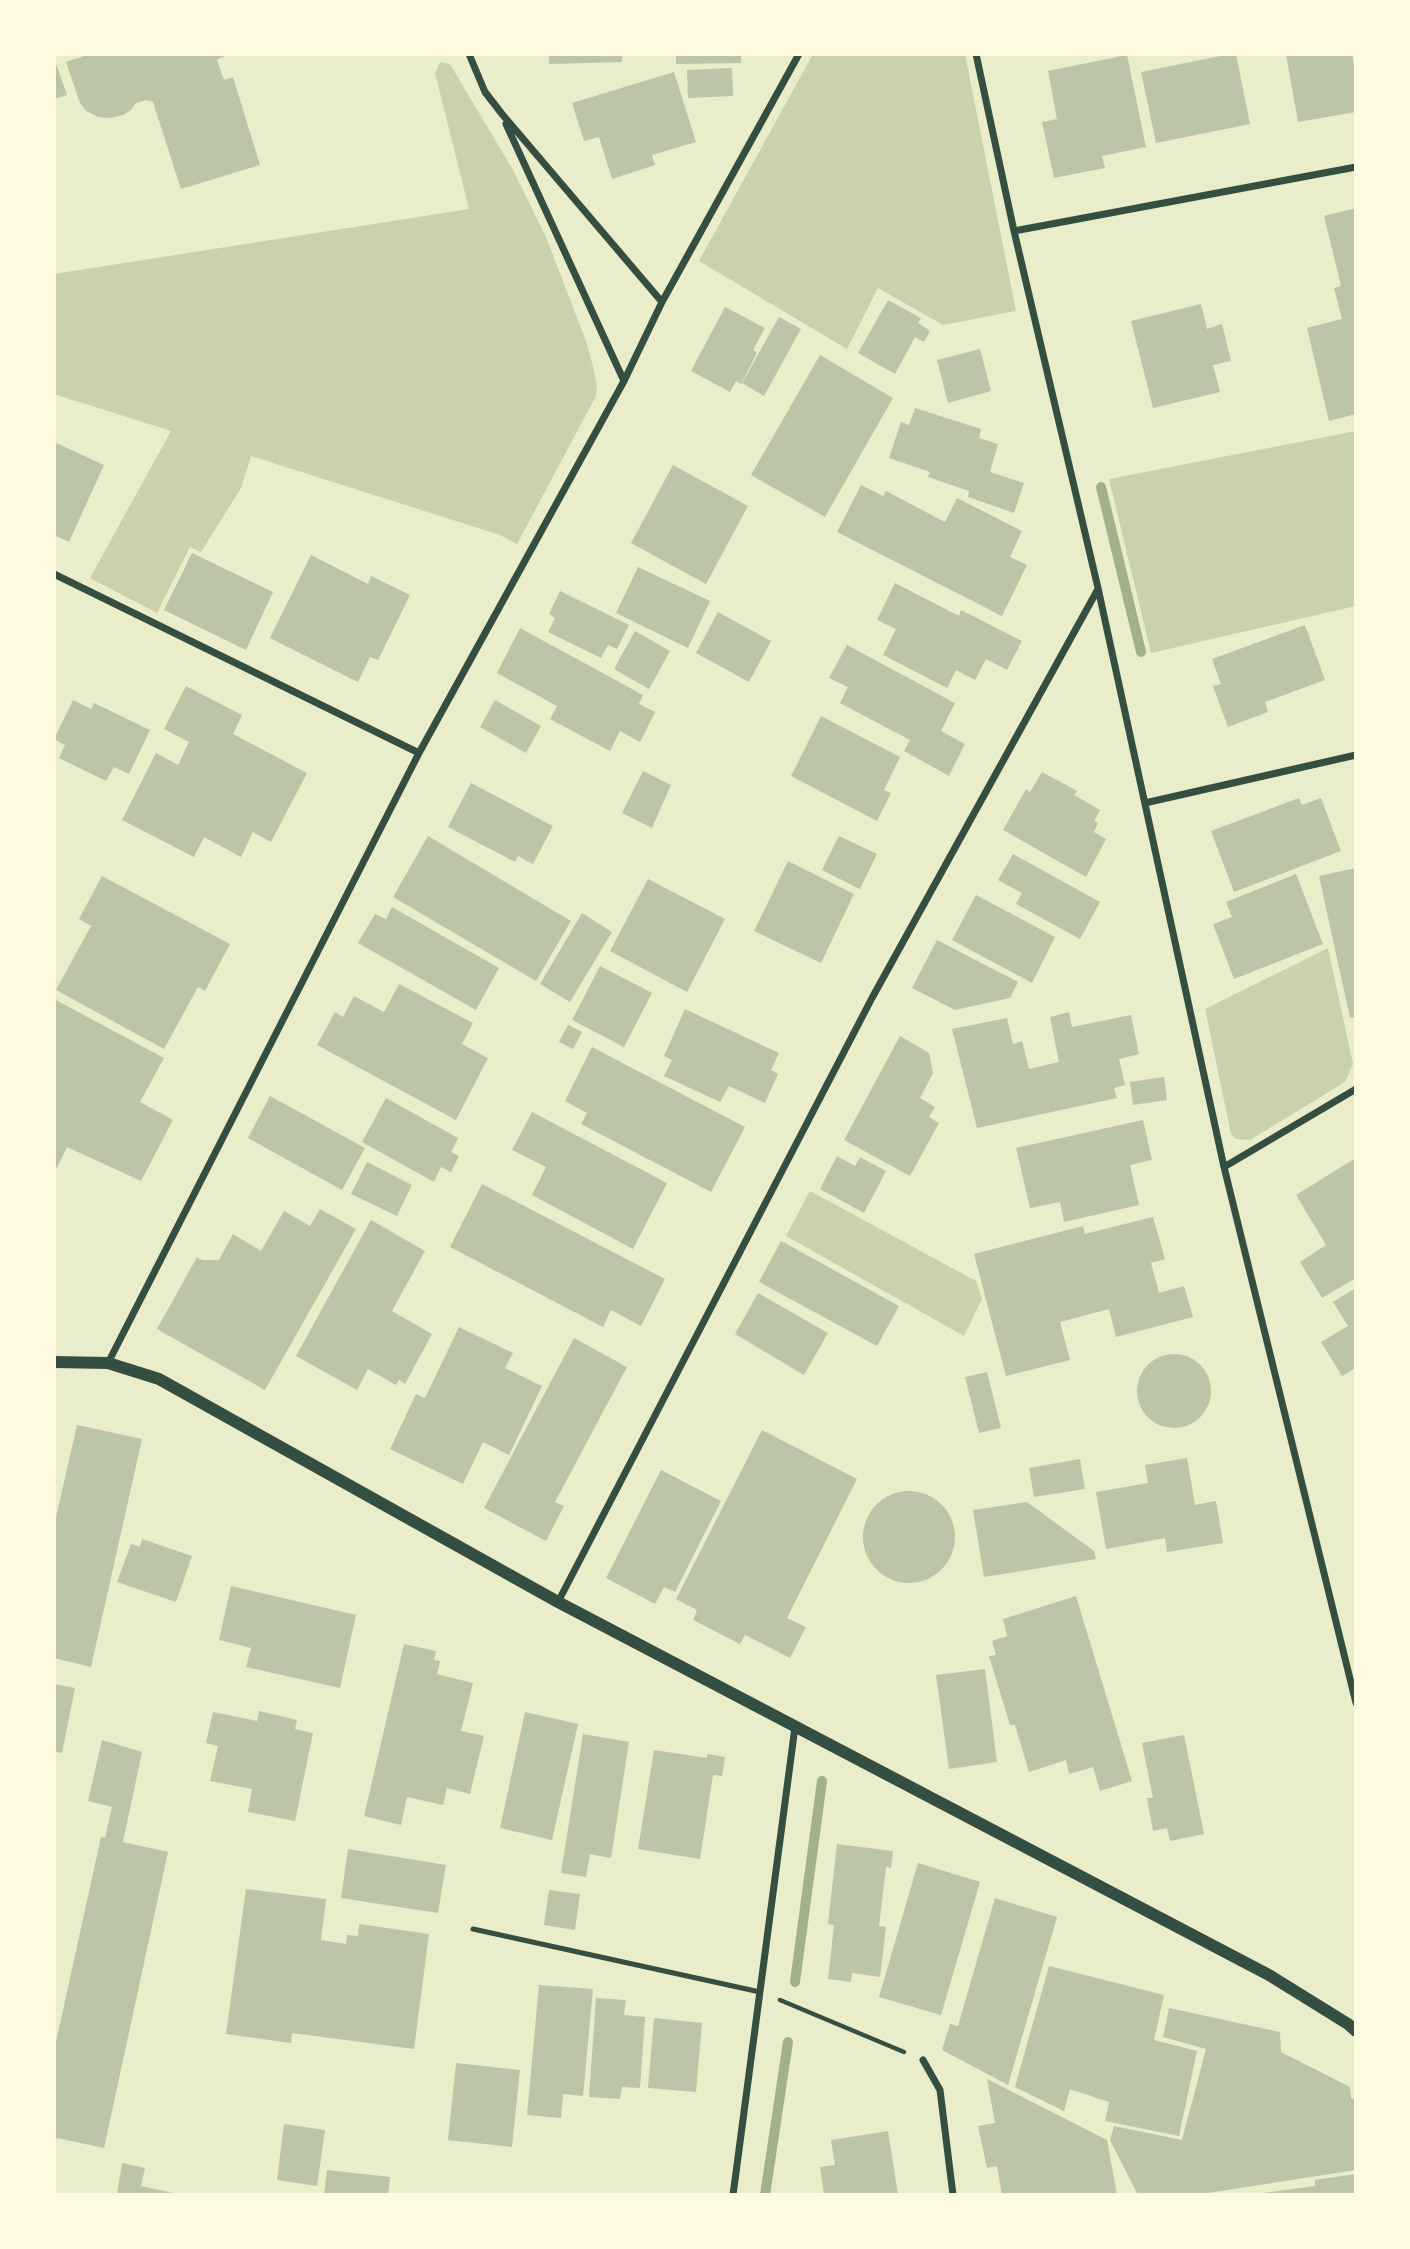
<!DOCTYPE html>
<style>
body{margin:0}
#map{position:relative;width:1410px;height:2249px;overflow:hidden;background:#e9edc9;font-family:Manrope,sans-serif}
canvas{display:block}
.frame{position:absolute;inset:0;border:56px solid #fefae0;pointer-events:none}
</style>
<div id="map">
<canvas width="1410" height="2249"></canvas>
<div class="frame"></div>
</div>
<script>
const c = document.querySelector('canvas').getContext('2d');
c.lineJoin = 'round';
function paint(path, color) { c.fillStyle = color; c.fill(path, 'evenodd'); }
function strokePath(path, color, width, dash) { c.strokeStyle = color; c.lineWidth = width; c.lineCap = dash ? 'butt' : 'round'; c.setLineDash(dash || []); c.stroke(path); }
const green = new Path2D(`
 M813 54H965L1016 311 943 325 878 288 847 349 699 261Z
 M440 62 450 64 513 170 546 237 586 341 594 370 597 388 596 396 517 544 500 535 251 456 241 488 201 552 190 547 157 613 90 578 171 431 54 394V274L469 209 435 73Z
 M1356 431V606L1151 653 1109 479Z
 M1328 948 1353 1064 1345 1082 1250 1140 1236 1139 1231 1134 1205 1009Z
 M810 1191 976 1281 982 1299 964 1336 786 1236Z`);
const stream = new Path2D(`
 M1101 487 1141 652
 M795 1982 822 1781
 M765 2195 788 2042`);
const building = new Path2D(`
 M90 54H229L217 60 224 80 233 77 260 165 181 189 153 102 146 100 136 103 131 110 123 115 110 118 98 117 86 111 80 103 66 62Z
 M549 54H622V62L549 64Z
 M676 54H741V63L676 64Z
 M1230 54H1236L1250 124 1156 143 1141 72Z
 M1286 54H1352L1356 76V112L1298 122Z
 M1127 55 1146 147 1102 156 1105 168 1054 178 1042 122 1057 119 1048 71Z
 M54 58 67 95 54 99Z
 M732 68 733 96 688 98 687 70Z
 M674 72 696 142 652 155 655 165 612 179 599 137 584 141 572 103Z
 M1356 208V414L1329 421 1307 328 1342 319 1334 288 1341 286 1324 216Z
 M888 300 921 318 918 323 930 331 924 342 915 337 895 374 858 353Z
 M1201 304 1207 329 1222 324 1231 361 1213 365 1220 392 1153 408 1131 321Z
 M725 307 765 328 753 350 757 353 741 384 736 381 730 392 691 371Z
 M779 317 801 329 764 396 742 383Z
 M980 349 991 391 948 403 937 360Z
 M820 355 893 398 825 517 751 475Z
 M915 408 981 429 979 438 998 444 990 472 1024 483 1014 513 968 497 969 491 928 477 930 472 889 458 901 422 909 425Z
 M54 442 104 465 69 542 54 535Z
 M673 465 748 506 706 584 631 543Z
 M861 485 883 496 886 491 945 522 957 498 1022 531 1010 557 1027 565 1002 616 837 532Z
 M192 553 273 592 246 650 164 610Z
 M311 555 368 584 371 576 410 595 378 660 370 657 358 682 270 638Z
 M638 567 710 601 688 648 616 613Z
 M895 583 959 616 961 610 1022 641 1007 670 986 659 975 680 956 670 947 688 883 655 896 629 877 620Z
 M560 591 629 625 617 649 608 645 601 658 548 632 555 618 549 614Z
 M718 612 771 641 749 682 696 653Z
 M1305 625 1325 680 1265 702 1268 712 1228 727 1213 686 1221 684 1212 659Z
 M520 628 643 695 639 704 655 712 640 742 620 731 610 751 550 719 557 706 497 673Z
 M635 631 670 651 649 689 614 669Z
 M847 645 955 703 941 731 965 744 949 776 904 751 910 740 840 703 848 687 829 678Z
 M186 686 242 715 233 734 307 773 271 842 253 832 241 857 204 837 194 857 122 820 156 753 178 765 189 742 164 729Z
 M73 700 91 709 94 703 150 730 129 774 114 767 106 781 59 758 65 745 54 739Z
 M495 700 541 726 526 753 480 727Z
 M821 716 900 757 884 790 891 793 877 821 791 776Z
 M643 771 671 785 652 828 622 813Z
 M1042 772 1077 791 1074 795 1100 810 1094 821 1098 823 1094 832 1106 839 1086 877 1003 830 1026 789 1030 792Z
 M471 783 553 826 533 864 518 856 515 862 448 827Z
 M1299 798 1302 805 1321 798 1341 851 1234 892 1211 831Z
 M428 836 571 921 536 981 393 897Z
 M839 836 877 854 860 889 822 870Z
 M1013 854 1100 902 1080 939 1016 904 1022 893 998 880Z
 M788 861 854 894 821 963 754 931Z
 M1356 868V1017L1350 1018 1319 876Z
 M1296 874 1323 944 1234 979 1213 924 1232 917 1226 902Z
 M102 876 230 944 205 991 198 987 164 1049 56 990 91 926 79 919Z
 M648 879 725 919 687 992 610 951Z
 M976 895 1055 937 1032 983 952 940Z
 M392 907 499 968 476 1010 358 943 375 914 386 919Z
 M582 913 612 932 570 1002 540 984Z
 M937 940 1018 982 1010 998 955 1010 912 988Z
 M600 966 652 993 624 1047 572 1020Z
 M399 984 473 1023 462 1044 488 1058 456 1120 317 1045 335 1012 343 1017 354 996 384 1012Z
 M54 999 164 1058 140 1102 173 1120 141 1181 67 1147 57 1168 54 1166Z
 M685 1009 779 1053 771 1070 778 1074 765 1103 729 1086 720 1102 664 1076 672 1060 664 1056Z
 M1069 1012 1072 1027 1131 1015 1139 1054 1119 1059 1125 1085 1114 1088 1117 1098 977 1128 952 1029 1007 1018 1013 1044 1022 1041 1029 1069 1059 1062 1050 1017Z
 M568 1025 582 1032 573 1049 559 1042Z
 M900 1036 929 1053 933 1073 920 1098 935 1107 929 1117 939 1123 910 1176 844 1140Z
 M592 1047 745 1127 711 1192 581 1124 587 1113 565 1101Z
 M1164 1077 1167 1100 1133 1105 1130 1082Z
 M270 1096 365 1148 342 1190 248 1138Z
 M386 1098 458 1138 451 1152 459 1156 451 1172 441 1167 434 1182 362 1142Z
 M532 1112 667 1183 633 1249 532 1195 546 1167 512 1150Z
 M1143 1120 1152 1160 1130 1165 1139 1205 1064 1222 1060 1202 1030 1208 1016 1148Z
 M837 1156 855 1166 860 1157 886 1171 864 1213 820 1189Z
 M1356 1158V1278L1322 1298 1300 1262 1326 1245 1296 1195Z
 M367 1162 412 1185 397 1216 351 1194Z
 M482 1184 665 1279 641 1326 611 1310 603 1327 450 1247Z
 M320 1209 356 1229 265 1390 157 1329 197 1257 202 1260H219L233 1234 261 1251 284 1211 310 1226Z
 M1153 1217 1165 1259 1151 1263 1159 1293 1184 1286 1193 1317 1116 1337 1109 1309 1060 1322 1070 1360 1006 1376 974 1254 1083 1226 1085 1234Z
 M371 1220 425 1251 392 1311 432 1334 405 1384 399 1380 396 1385 368 1369 357 1390 296 1356Z
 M781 1241 899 1306 877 1346 759 1282Z
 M1356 1288V1368L1342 1376 1321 1342 1348 1326 1333 1302Z
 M758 1293 828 1333 804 1375 735 1334Z
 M459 1327 513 1353 505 1368 542 1386 509 1455 483 1442 463 1484 390 1449 416 1394 425 1398Z
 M574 1338 627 1367 555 1502 564 1506 546 1541 484 1508Z
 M1137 1391a37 37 0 1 1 74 0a37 37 0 1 1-74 0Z
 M987 1372 1001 1428 979 1433 965 1377Z
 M77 1425 142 1439 91 1667 54 1658V1526Z
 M762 1430 857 1479 787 1618 806 1627 790 1658 745 1635 740 1644 693 1620 697 1610 676 1599Z
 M1187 1458 1195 1505 1216 1501 1223 1543 1167 1552 1165 1538 1106 1549 1096 1492 1148 1483 1145 1465Z
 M1080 1459 1085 1489 1034 1497 1029 1468Z
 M661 1470 721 1501 675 1592 664 1587 655 1604 606 1578Z
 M863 1537a46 46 0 1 1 92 0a46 46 0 1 1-92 0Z
 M1027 1502 1094 1551 1096 1559 984 1577 973 1510Z
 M142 1539 192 1556 176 1602 117 1582 131 1544 140 1547Z
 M231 1586 356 1615 340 1688 246 1667 251 1648 219 1640Z
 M1076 1596 1132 1781 1100 1791 1093 1767 1069 1774 1066 1760 1029 1772 1015 1725H1010L989 1656 996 1655 992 1641 1007 1636 1003 1619Z
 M404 1644 436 1651 434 1660 440 1661 437 1674 473 1683 461 1731 484 1736 470 1794 447 1788 443 1805 407 1797 401 1825 364 1816Z
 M985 1669 997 1762 949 1769 936 1675Z
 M54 1684 75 1688 62 1753 54 1751Z
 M259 1711 297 1720 295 1729 313 1733 295 1821 248 1812 252 1789 210 1781 218 1746 206 1743 213 1712 257 1721Z
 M525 1712 578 1724 552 1840 500 1828Z
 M583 1734 629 1742 611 1858 590 1854 586 1877 561 1873Z
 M1184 1735 1204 1834 1170 1841 1167 1828 1153 1831 1147 1798H1153L1142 1743Z
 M102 1740 142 1752 123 1842 168 1852 104 2148 57 2138 54 2146V2051L101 1837 105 1838 112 1807 88 1801Z
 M654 1750 707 1758V1754L725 1757 722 1776 713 1775 700 1859 638 1849Z
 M837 1844 893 1851 891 1868 886 1867 879 1926 886 1927 880 1977 852 1973 851 1982 828 1979 834 1925 828 1924Z
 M348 1849 446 1865 438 1913 341 1898Z
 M918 1863 980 1882 941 2015 879 1997Z
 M246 1889 326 1899 321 1940 346 1944 347 1935 358 1936 359 1924 429 1934 414 2049 292 2033 291 2043 226 2034Z
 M549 1890 580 1894 575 1930 544 1925Z
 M995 1898 1057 1917 1008 2085 942 2050 950 2024 958 2026Z
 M1049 1966 1164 1995 1154 2040 1197 2051 1179 2136 1105 2121 1109 2102 1070 2089 1064 2111 1015 2087Z
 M539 1985 593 1989 583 2096 563 2094 561 2118 527 2115Z
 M596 1998 626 2000 624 2015 645 2017 640 2088 622 2087 620 2099 589 2097Z
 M1169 2008 1280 2032 1281 2052 1350 2087 1351 2098 1356 2099V2170L1195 2195H1138L1110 2140 1114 2126 1182 2140 1206 2049 1163 2037Z
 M654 2018 702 2023 696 2092 648 2088Z
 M456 2063 520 2070 512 2147 448 2140Z
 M987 2079 1107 2140 1117 2195H1002L997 2166 987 2168 978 2126 995 2123Z
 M284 2124 325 2130 317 2186 277 2180Z
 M888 2131 898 2195H824L820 2167 835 2165 831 2140Z
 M122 2163 145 2168 141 2186 182 2195H117Z
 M327 2170 390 2177 388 2195H324Z
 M1356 2174V2195H1263V2193L1315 2186V2180Z`);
const path = new Path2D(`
 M780 2000 904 2052`);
const service = new Path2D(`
 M473 1929 760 1992`);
const minor = new Path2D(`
 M469 54 485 92 502 114 662 302
 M976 54 1014 231 1098 588 1224 1167 1356 1703
 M506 124 624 381
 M1014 231 1356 167
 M54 574 419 753
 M1145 803 1356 755
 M1224 1167 1356 1089
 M108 1363 419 753 624 381 662 302 799 54
 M558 1602 872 998 1098 589
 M923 2060 940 2090 953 2195
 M733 2195 795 1727`);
const tertiary = new Path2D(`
 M54 1362 108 1363 159 1379 558 1602 1269 1975 1348 2024 1356 2031`);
paint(green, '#cad2ad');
strokePath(stream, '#a3b18a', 10);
paint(building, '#bcc5a7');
strokePath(path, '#344e41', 4.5);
strokePath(service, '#344e41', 5);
strokePath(minor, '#344e41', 7);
strokePath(tertiary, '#344e41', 12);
</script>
